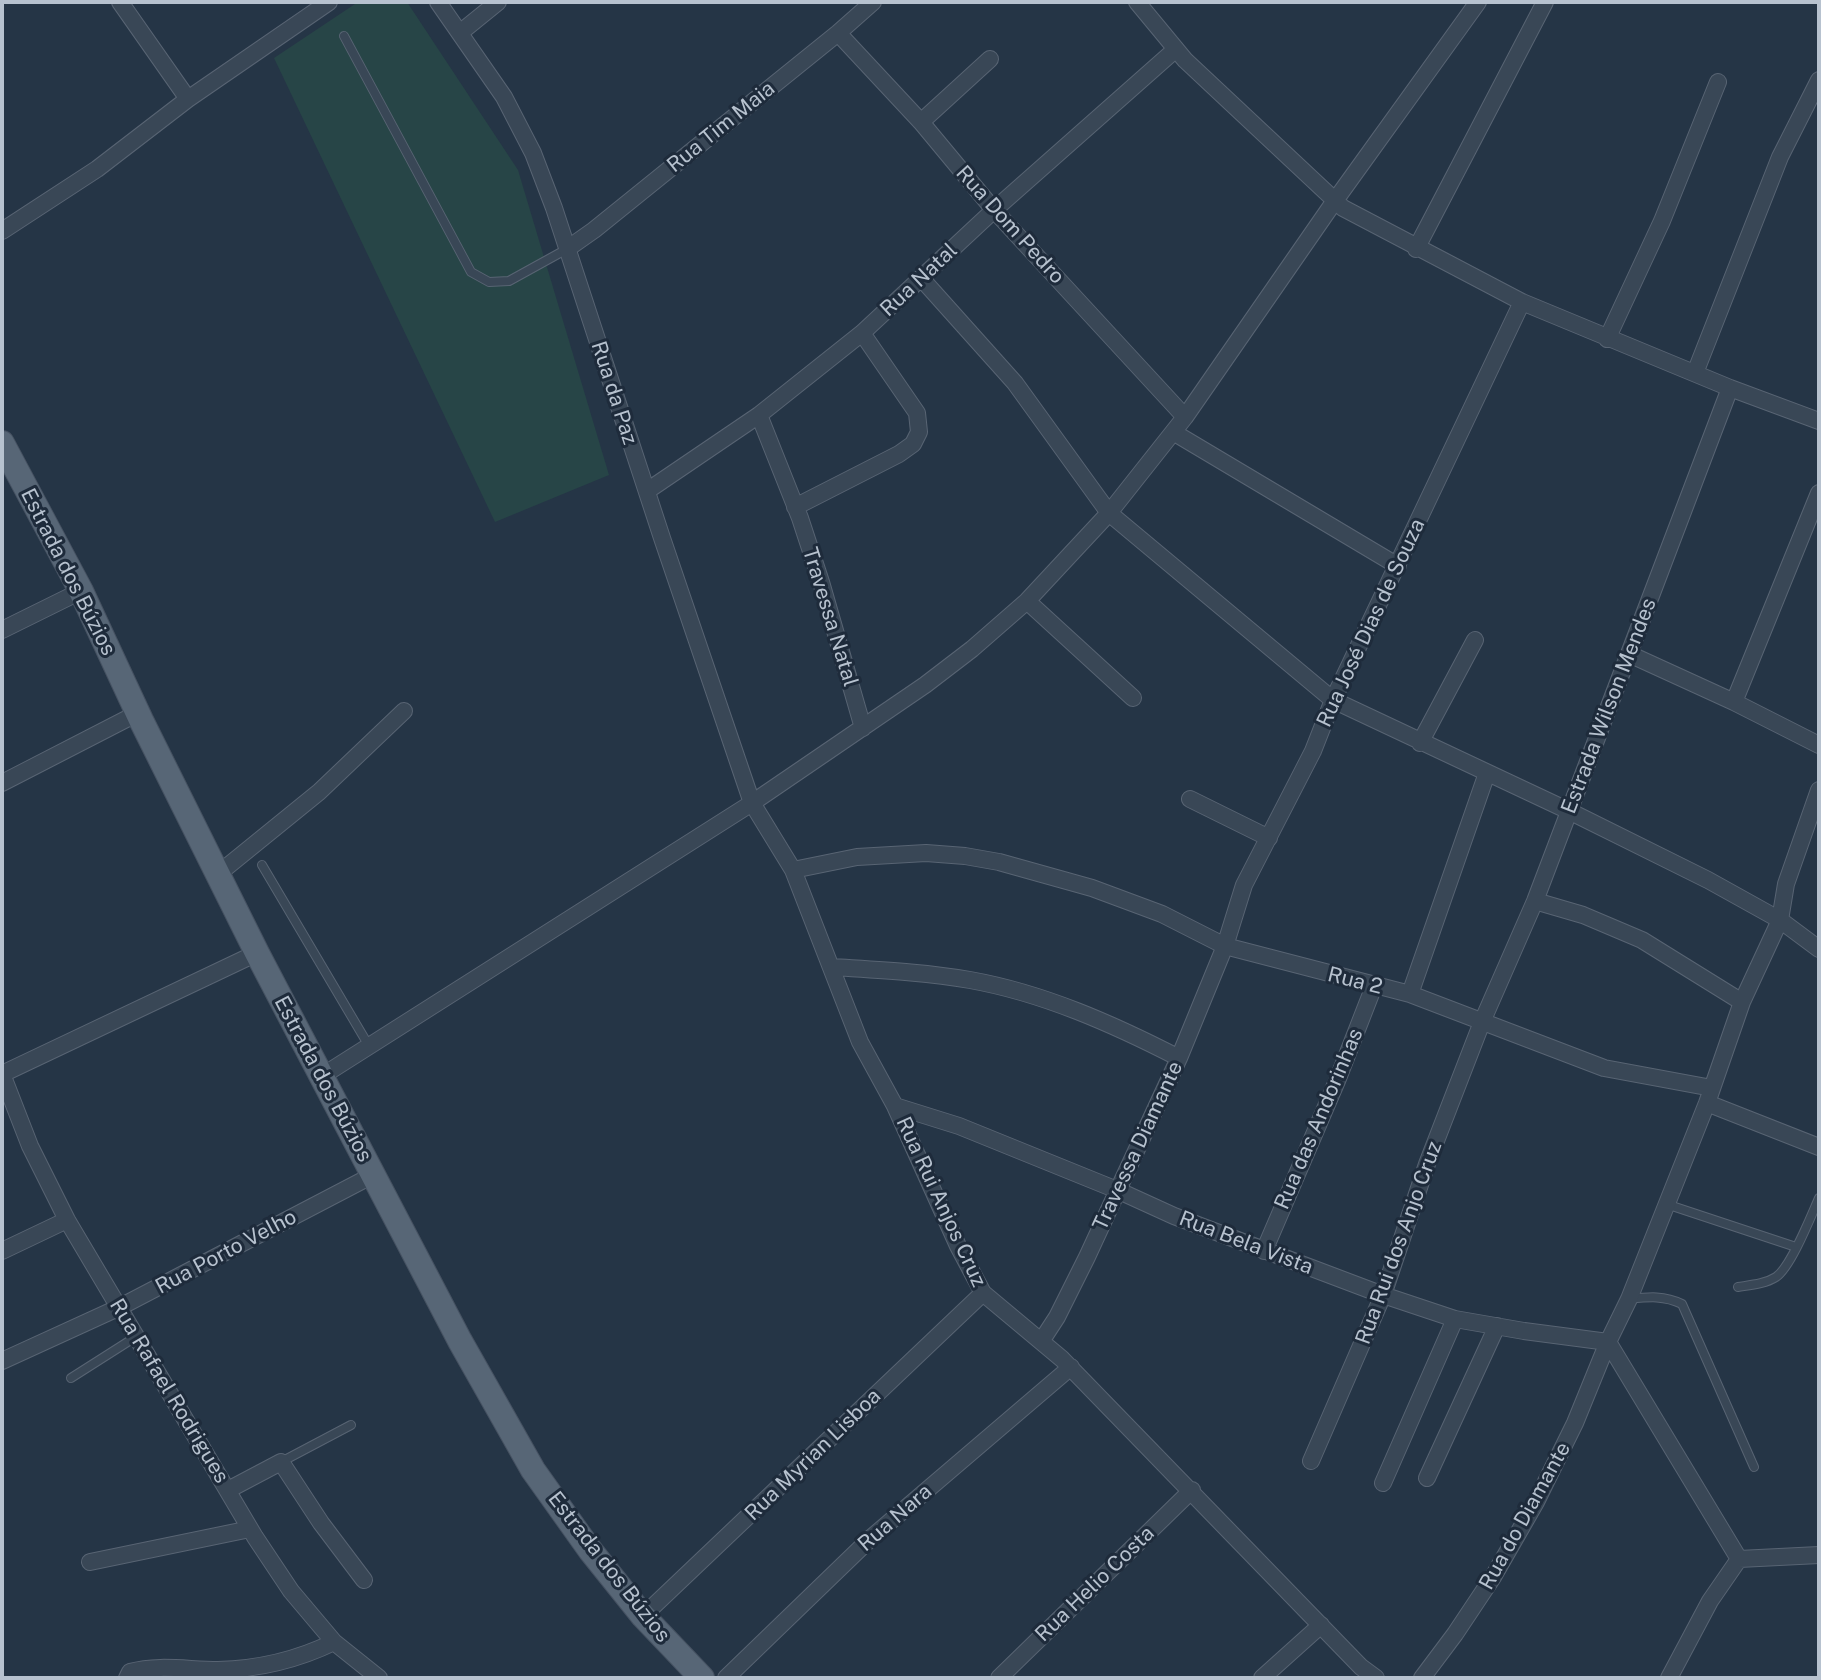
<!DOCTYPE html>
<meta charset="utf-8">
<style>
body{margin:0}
#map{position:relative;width:1821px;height:1680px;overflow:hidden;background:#253546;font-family:"Public Sans",sans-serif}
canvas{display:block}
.frame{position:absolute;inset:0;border:4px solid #b7c2cf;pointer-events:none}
</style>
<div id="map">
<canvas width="1821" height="1680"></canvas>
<div class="frame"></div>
</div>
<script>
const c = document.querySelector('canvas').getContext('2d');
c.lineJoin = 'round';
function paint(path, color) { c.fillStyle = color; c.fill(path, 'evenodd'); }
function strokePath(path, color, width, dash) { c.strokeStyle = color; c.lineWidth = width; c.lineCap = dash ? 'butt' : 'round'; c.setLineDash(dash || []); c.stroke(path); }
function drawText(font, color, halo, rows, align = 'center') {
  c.font = font + ' "Public Sans",sans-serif'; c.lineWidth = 6; c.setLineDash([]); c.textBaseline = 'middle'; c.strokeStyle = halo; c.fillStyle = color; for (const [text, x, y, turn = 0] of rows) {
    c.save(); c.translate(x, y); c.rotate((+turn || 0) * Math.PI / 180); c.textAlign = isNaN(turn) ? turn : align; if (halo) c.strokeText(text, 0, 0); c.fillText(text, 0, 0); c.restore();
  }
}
const green = new Path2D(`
 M358 2H407L518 170 609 475 495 522 274 58Z`);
const service = new Path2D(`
 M344 36 471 272 489 282 509 281 567 249
 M262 865 369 1046
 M1666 1204 1796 1247
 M1738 1287C1751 1285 1765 1284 1776 1277 1791 1267 1811 1216 1819 1198
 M1629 1299C1648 1297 1664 1295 1682 1304L1754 1467
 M71 1378 137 1336
 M281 1462 351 1425`);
const minor = new Path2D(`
 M120 2 188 99
 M438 2 504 97 533 153 554 208 662 538 752 803 793 870 860 1042 895 1106 958 1246 983 1293 1062 1359 1361 1667 1376 1678
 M1137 2 1185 60 1343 208 1522 302 1730 388 1819 421
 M461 32 498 2
 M838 33 921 122 994 210 1185 417
 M921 122 990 59
 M2 231 97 169 188 99 329 2
 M567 249 594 230 838 33 873 2
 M1416 249 1545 2
 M921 278 1015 383 1109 513 1333 700 1569 811 1708 880 1780 920 1819 949
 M1607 339 1662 221 1718 82
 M1695 373 1780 157 1819 80
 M759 415 800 518 821 582 863 728
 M1173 432 1398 566
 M647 491 759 415 862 333 994 210 1176 49
 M795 507 899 454 913 444 919 432 917 413 862 333
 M1027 601 1133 698
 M2 630 81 591
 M1629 654 1734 702 1819 745
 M1734 702 1819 493
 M1420 743 1475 640
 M2 783 138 713
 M1190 799 1269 838
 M793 870 857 857 926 853 965 856 999 862 1092 888 1162 914 1225 946 1410 994 1604 1068 1712 1088
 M218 874 319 792 404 711
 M1535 901 1583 915 1642 940 1742 1002
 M832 967C878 970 924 972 970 980 1043 993 1113 1024 1179 1058
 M1410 994 1487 773
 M2 1074 30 1146 67 1220 255 1537 291 1591 334 1642 379 1678
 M2 1074 257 953
 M322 1076 752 803 925 685 972 649 1027 601 1109 513 1185 417 1334 202 1478 2
 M1707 1103 1819 1147
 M895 1106 959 1126 1117 1190 1174 1216 1383 1295 1455 1319 1524 1331 1608 1342
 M2 1251 67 1220
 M1264 1251 1337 1081 1374 986
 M1042 1340 1057 1317 1087 1257 1179 1058 1225 946 1244 885 1313 751 1333 700 1522 302
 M1608 1342 1739 1559
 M2 1361 120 1307 373 1175
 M1311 1461 1383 1295 1427 1164 1482 1022 1535 901 1730 388
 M1427 1478 1497 1326
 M1383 1483 1455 1319
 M228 1490 281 1462 321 1523 364 1580
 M1739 1559 1819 1555
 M90 1562 250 1529
 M643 1616 983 1293
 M127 1678 130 1672C159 1664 188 1670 218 1670 259 1669 297 1660 334 1642
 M726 1678 872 1537 1071 1367
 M999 1678 1192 1490
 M1262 1678 1321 1625
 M1422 1678 1455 1634 1493 1577 1536 1502 1575 1423 1608 1342 1629 1299 1707 1103 1742 1002 1780 920 1786 884 1819 790
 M1669 1678 1710 1601 1739 1559`);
const primary = new Path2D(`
 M2 443 81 591 141 720 257 953 460 1341 533 1470 590 1550 643 1616 702 1678`);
const streetNames = [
 ["Rua Tim Maia",721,127,-39],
 ["Rua Dom Pedro",1010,225,48],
 ["Rua Natal",919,280,-43],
 ["Rua da Paz",614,393,72],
 ["Estrada dos Búzios",68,572,63],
 ["Travessa Natal",830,617,73],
 ["Rua José Dias de Souza",1371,623,-65],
 ["Estrada Wilson Mendes",1609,706,-69],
 ["Rua 2",1355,981,14],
 ["Estrada dos Búzios",323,1079,62],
 ["Rua das Andorinhas",1319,1119,-67],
 ["Travessa Diamante",1138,1146,-65],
 ["Rua Rui Anjos Cruz",941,1202,65],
 ["Rua Bela Vista",1246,1243,21],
 ["Rua Rui dos Anjo Cruz",1399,1243,-70],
 ["Rua Porto Velho",226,1252,-28],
 ["Rua Rafael Rodrigues",169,1391,59],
 ["Rua Myrian Lisboa",813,1455,-44],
 ["Rua do Diamante",1525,1516,-61],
 ["Rua Nara",895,1518,-41],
 ["Estrada dos Búzios",609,1567,52],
 ["Rua Helio Costa",1095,1584,-44]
];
paint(green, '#274547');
strokePath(service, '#586473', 10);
strokePath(minor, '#586473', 18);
strokePath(primary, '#465262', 26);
strokePath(service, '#394756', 8);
strokePath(minor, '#394756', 16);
strokePath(primary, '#576676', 24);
drawText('21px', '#b7c2cf', '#1e2b3b', streetNames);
</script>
